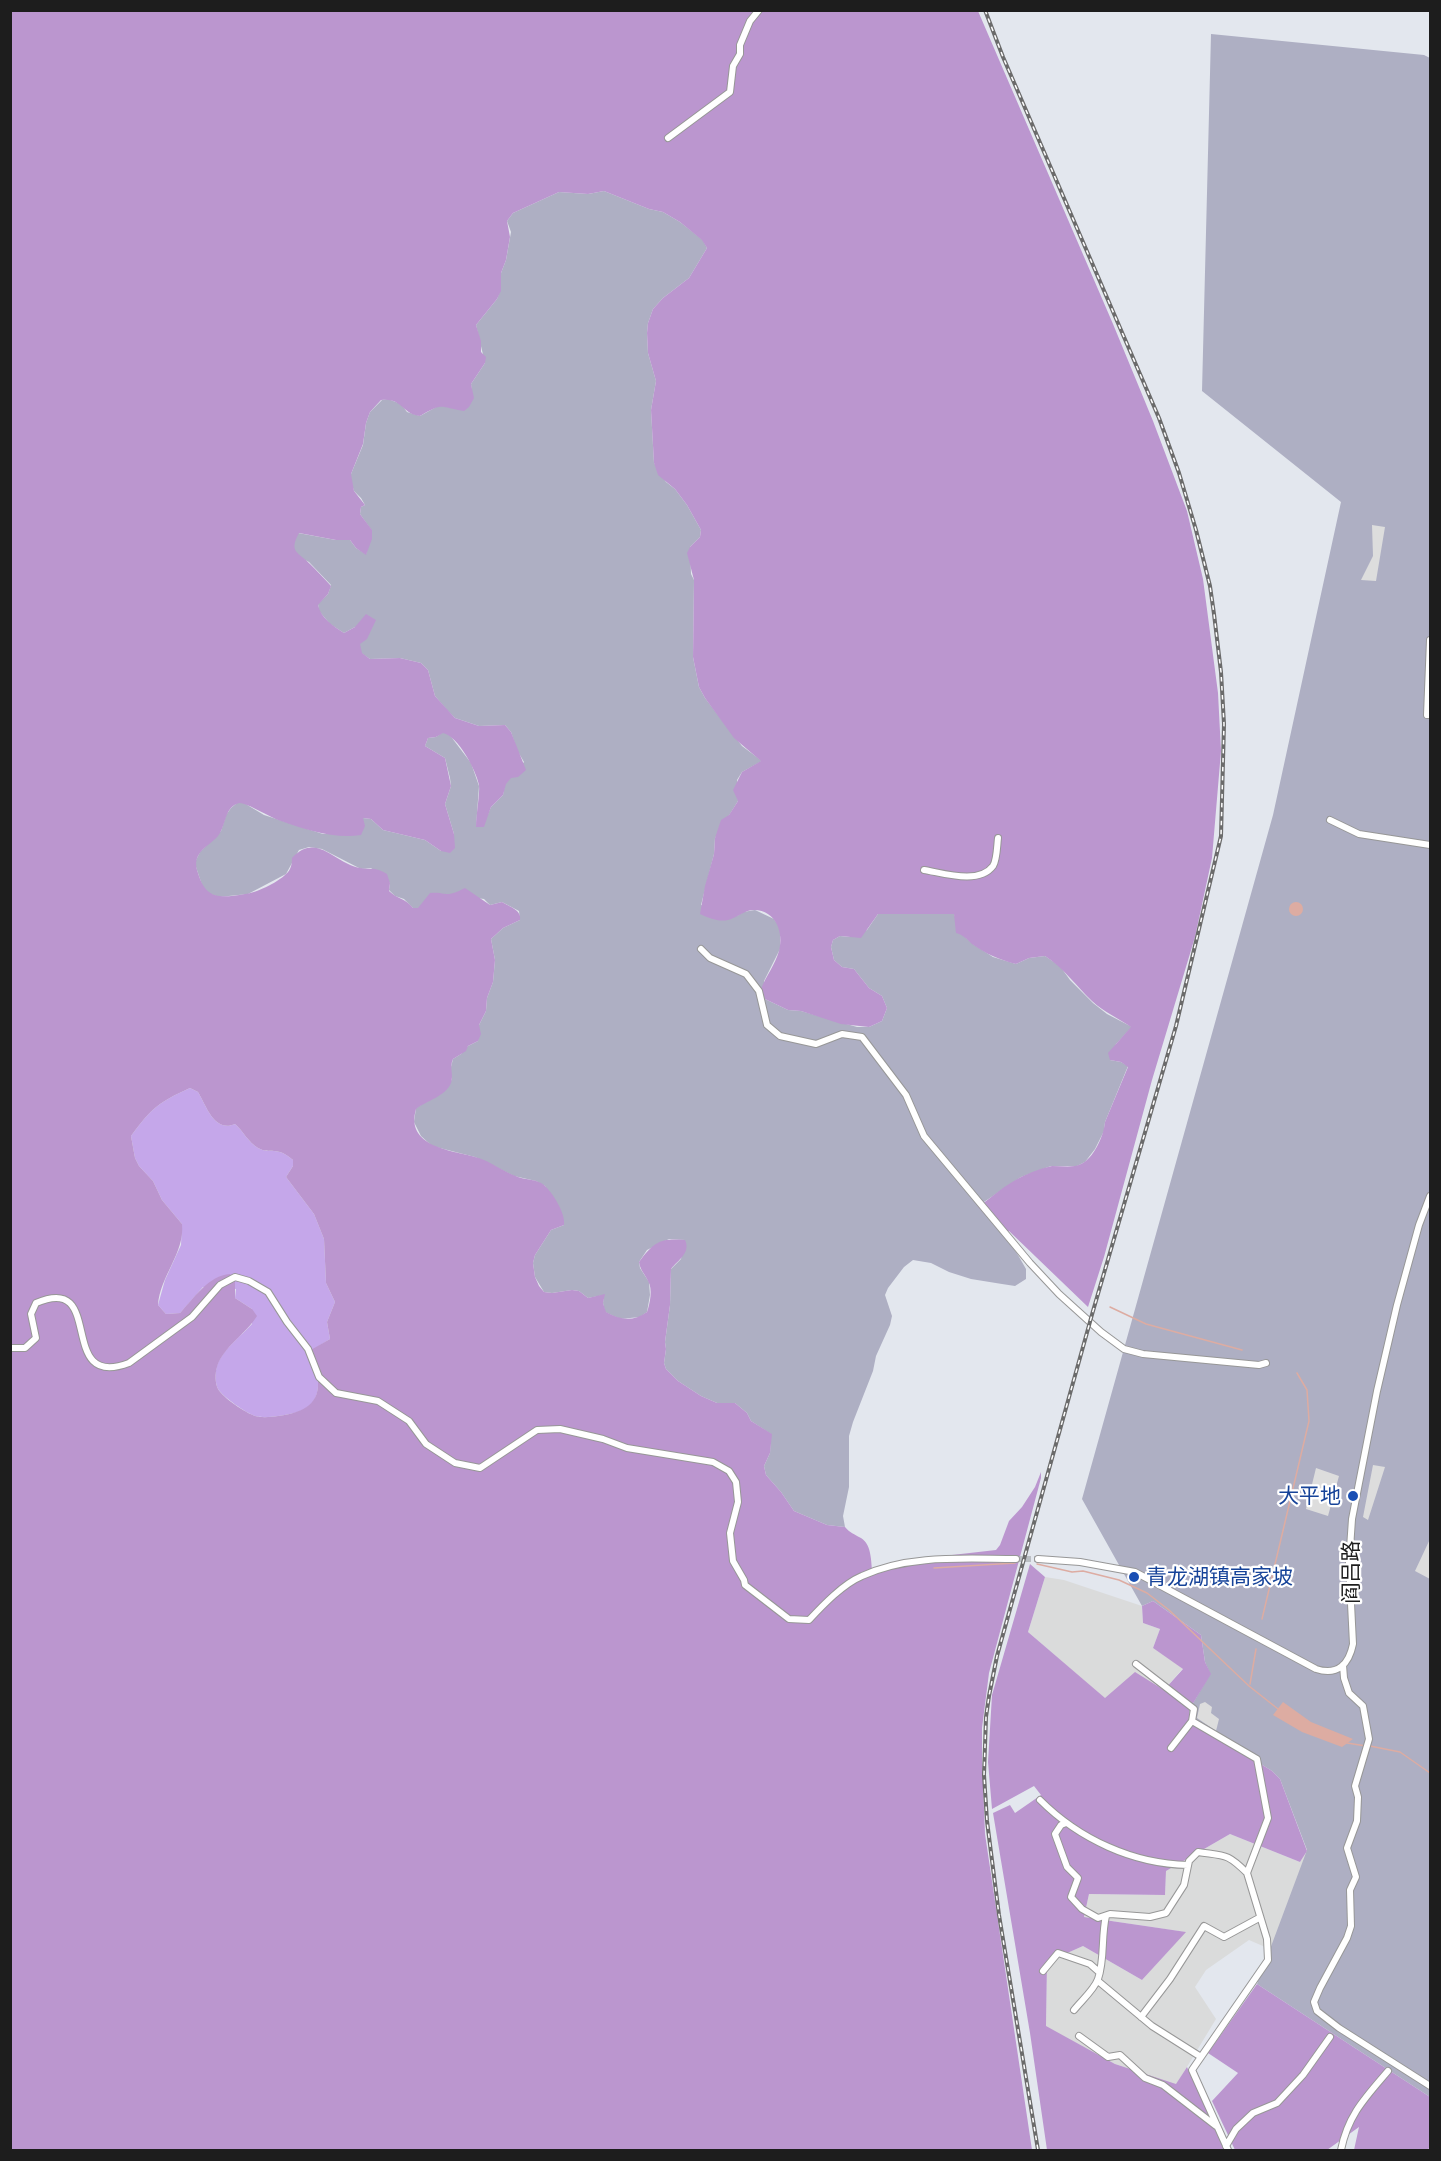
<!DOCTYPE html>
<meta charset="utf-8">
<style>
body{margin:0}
#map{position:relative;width:1441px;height:2161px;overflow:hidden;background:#e3e7ee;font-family:Barlow,sans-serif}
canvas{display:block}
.frame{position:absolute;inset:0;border:12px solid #1d1d1d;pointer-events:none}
</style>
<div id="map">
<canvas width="1441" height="2161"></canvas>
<div class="frame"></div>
</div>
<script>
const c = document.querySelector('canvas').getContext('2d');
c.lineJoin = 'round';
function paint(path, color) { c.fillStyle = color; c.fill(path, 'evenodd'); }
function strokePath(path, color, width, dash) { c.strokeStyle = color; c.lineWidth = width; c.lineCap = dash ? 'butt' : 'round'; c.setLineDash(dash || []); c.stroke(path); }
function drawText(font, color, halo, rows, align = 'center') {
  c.font = font + ' Barlow,"Noto Sans SC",sans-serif'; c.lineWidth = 4.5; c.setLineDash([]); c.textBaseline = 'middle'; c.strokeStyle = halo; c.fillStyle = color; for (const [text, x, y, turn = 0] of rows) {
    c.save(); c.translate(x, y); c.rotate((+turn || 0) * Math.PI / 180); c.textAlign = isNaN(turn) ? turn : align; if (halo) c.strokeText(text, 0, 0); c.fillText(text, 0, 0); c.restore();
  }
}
const residential = new Path2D(`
 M1045 1577 1064 1580 1142 1606 1143 1623 1160 1629 1153 1648 1183 1668 1164 1690 1105 1699 1028 1632Z
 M1230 1834 1300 1862 1316 1835 1309 1966 1249 1940 1206 1970 1195 1987 1216 2019 1176 2085 1115 2064 1046 2027 1047 1962 1083 1946 1142 1980 1185 1932 1084 1917 1089 1894 1165 1895 1166 1871Z`);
const construction = new Path2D(`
 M1211 34 1424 55 1430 58V2097L1257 1984 1307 1850 1280 1779 1272 1771 1189 1719V1710L1210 1674 1205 1662 1201 1635 1153 1601 1142 1606 1082 1499 1273 815 1341 502 1202 391Z
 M604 191 649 209 663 212 680 222 703 240 707 248 689 278 663 298 653 309 648 323 647 333 648 353 656 381 651 410 654 463 666 482 675 489 687 505 701 530 700 537 690 547 691 574 694 580 693 657 699 687 705 698 742 746 762 761 742 772 737 780 738 801 715 838 714 854 701 905 737 916 743 912 755 910 774 919 780 927V949L764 981 765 999 788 1010 801 1011 857 1027H869L882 1021 887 1008 882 996 869 988 854 969 842 967 834 960 831 947 833 940 840 936 849 937 867 930 878 914H954L963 935 973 944 993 957 1016 964 1029 958 1045 956 1060 966 1070 980 1093 1003 1107 1014 1132 1027 1116 1044 1110 1060 1121 1062 1128 1066 1105 1122 1104 1131 1095 1149 1085 1162 1077 1166H1051L1021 1177 978 1206 1006 1237 1018 1255 1026 1269V1279L1015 1286 1002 1284 971 1279 949 1272 931 1263 913 1260 904 1267 888 1288 885 1295 892 1316 890 1325 876 1356 873 1371 853 1422 849 1436V1487L843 1516 845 1527 827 1525 794 1511 781 1492 766 1475 764 1466 770 1453 771 1434 751 1421 747 1413 735 1403H717L701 1396 678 1381 666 1369 664 1363 666 1349 665 1342 670 1305 671 1269 681 1259 685 1240 669 1239 647 1250 639 1262 640 1268 649 1282 650 1295 647 1312 640 1317 620 1319 605 1312 603 1303 604 1295 588 1298 579 1291 572 1290 552 1293 544 1292 535 1277 533 1263 535 1255 551 1230 564 1225 545 1186 536 1181 514 1176 475 1157 432 1146 421 1136 414 1122 416 1108 447 1088 452 1079 450 1071 453 1059 461 1054 468 1046 478 1041 479 1025 486 1011 487 998 493 982 495 960 491 939 503 928 520 920 519 911 502 902 490 905 484 899 452 895H442L423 904 418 909 413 908 404 899 395 896 389 890 390 883 371 868 361 869 322 849 309 847 299 850 286 874 248 894 219 897 207 893 202 885 196 867V860L200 852 221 831 226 815 231 808 237 803H244L264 815 323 834H332L363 818 371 819 383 830 425 840 441 851 454 834 445 804 451 786 450 778 445 758 425 746 428 738 436 737 443 732 449 734 471 763 479 786 476 827 488 814 491 807 503 795 505 784 524 762 517 750 511 732 505 725 479 726 455 718 447 710 435 696 428 670 421 663 400 658 370 659 361 653 355 627 344 633 330 624 319 611 318 604 328 594 331 585 309 562 299 557 294 550V540L298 533 336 540H350L356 548 366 554 372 531 360 514 361 507 365 505 361 498 354 491 351 481V474L363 445 366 423 370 412 382 400 388 399 401 404 407 412 420 416 438 406 446 405 456 409 472 392 471 384 485 363 476 325 497 299 500 291 501 273 506 260 511 232 507 221 513 213 559 192 588 194Z`);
const grass = new Path2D(`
 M190 1088 198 1092C206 1105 214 1133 235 1124 243 1131 248 1142 258 1148 271 1155 276 1145 293 1160V1166L286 1177 314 1214 324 1239 326 1283 335 1302 327 1322 330 1339 309 1352C312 1361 318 1372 318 1382 319 1409 299 1413 278 1416 271 1417 262 1418 255 1416 246 1413 223 1397 218 1389 215 1383 215 1372 217 1366 222 1350 241 1336 252 1324V1309L235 1298 236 1289 203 1287 180 1313 166 1314 158 1305 165 1280 181 1245 182 1224 162 1200 153 1181 139 1166 135 1158 131 1136C152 1108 157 1103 190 1088Z`);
const forest = new Path2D(`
 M11 11H978L1113 324 1153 421 1187 511 1203 579 1218 693 1221 751 1212 858 1195 937 1152 1080 1104 1257 1088 1307 1009 1231 1003 1234 978 1207C992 1197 1005 1185 1021 1177 1029 1173 1042 1168 1052 1166 1060 1166 1068 1167 1075 1166 1092 1164 1104 1136 1105 1122L1128 1067 1121 1062 1110 1060 1108 1053 1131 1027C1118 1018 1104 1012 1092 1001 1076 986 1064 968 1045 956L1029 958 1016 964C1000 960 986 954 972 944 967 939 963 935 956 933L954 914H878L861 938 840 936 833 940 831 947 834 960 842 967 854 969 869 988 882 996 887 1008 882 1021 869 1027 841 1024 801 1011 788 1010 765 999 761 989C766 976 775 965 779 951 784 933 776 910 754 910 744 910 737 918 728 920 718 922 709 918 700 914L705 886 714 854 715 838 721 820 729 815 738 801 733 790 742 772 761 761 734 738 705 698 699 687 693 657 694 580 687 553 690 547 700 537 701 530 687 505 675 489 658 475 654 463 651 410 656 381 648 353 647 333 648 323 653 309 663 298 689 278 707 248 702 240 680 222 663 212 649 209 604 191 588 194 559 192 513 213 507 221 510 237 506 260 501 273V291L497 299 476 325 481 341V352L486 357 485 363 471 384 474 398 469 407 464 411C439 407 444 402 420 416 402 414 402 397 381 400L370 412 366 423 363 444 351 474 354 491 365 505 361 507 360 514 372 530V539L366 555 356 548 350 540H336L299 533C288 553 299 552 310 564 317 571 324 578 331 586L328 594 318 605C321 618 333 626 344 633L355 627 366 614 376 620 367 639 360 644 362 653 370 659 400 658 421 663 428 670 435 696 455 718 479 726 505 725 511 732 526 770 518 777 511 778 506 784 503 795 491 807 484 827H476C476 815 480 794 479 785 476 770 458 736 443 733L436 737 428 738 425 746 445 758 451 786 445 804 454 834 455 848 450 853 441 851 425 840 383 830 371 819 363 818 365 826 361 835C335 839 306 830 281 821 271 818 246 802 239 803 225 807 226 823 220 833 215 842 203 846 198 856 195 862 196 867 198 873 206 900 220 898 245 894 256 893 277 883 286 874 291 870 292 864 292 858 317 831 335 864 360 868 372 870 374 866 387 874L390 883 389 891C397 899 405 898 413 908H418L430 893C447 891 444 899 465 888L490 905 502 902C510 907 522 910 520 920L503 928 491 939 495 960 493 982 487 998 486 1011 479 1025 481 1034 478 1041 468 1046 466 1051 453 1059C449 1068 454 1075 451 1083 446 1096 426 1101 416 1109 405 1147 451 1150 475 1157 491 1161 503 1172 518 1177 526 1180 537 1179 544 1185 553 1193 566 1214 564 1225L551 1230 535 1255 533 1263 535 1277 539 1286 544 1292 552 1293 572 1290 579 1291 588 1298 605 1294 603 1303 606 1312C620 1320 633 1322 647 1312 650 1303 653 1289 648 1281 645 1274 640 1270 639 1262 654 1242 660 1238 685 1240 691 1253 678 1260 671 1269L670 1305 665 1342 666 1349 664 1363 666 1369 678 1381 701 1396 717 1403H735L747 1413 751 1421 772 1434 770 1453 764 1466 766 1475 781 1492 794 1511 827 1525 845 1527C850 1533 854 1534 861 1538 871 1544 871 1559 872 1569L899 1561 996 1550 1000 1545 1009 1521 1022 1507 1035 1487 1041 1472V1478L989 1673 982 1728V1758L985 1834 1032 2150H11ZM190 1088 198 1092C206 1105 214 1133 235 1124 243 1131 248 1142 258 1148 271 1155 276 1145 293 1160V1166L286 1177 314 1214 324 1239 326 1283 335 1302 327 1322 330 1339 309 1351C312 1361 318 1372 318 1382 319 1407 299 1413 278 1416 271 1417 262 1418 255 1416 246 1413 223 1398 218 1389 215 1383 215 1373 217 1367 223 1347 246 1334 257 1316L252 1309 235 1298V1280L230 1274C209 1275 193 1299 180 1313L166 1314 158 1305C160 1276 185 1253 182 1224L162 1200 153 1181 139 1166 135 1158 131 1136C152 1108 157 1103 190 1088Z
 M1030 1564 1045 1577 1028 1632 1105 1698 1135 1672 1164 1690 1183 1669 1153 1648 1160 1629 1143 1623 1142 1606 1153 1601 1201 1635 1205 1662 1211 1674 1189 1710V1719L1272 1771 1280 1779 1307 1851 1300 1862 1230 1834 1166 1871 1165 1895 1089 1894 1084 1917 1186 1932 1142 1980 1083 1946 1047 1962 1046 2026 1115 2064 1176 2084 1187 2067 1225 2150H1047L1030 2033 993 1813 1010 1805 1015 1813 1041 1795 1034 1786 992 1809 988 1762 992 1695Z
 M1257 1984 1430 2097V2148L1426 2150H1354L1359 2127 1327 2150H1235L1212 2101 1238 2073 1208 2053Z`);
const parking = new Path2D(`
 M1372 525 1385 527 1376 581 1361 580 1373 556Z
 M1373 1465 1385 1467 1368 1520 1363 1517Z
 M1316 1468 1339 1476 1328 1516 1306 1509Z
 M1430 1539V1579L1415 1571Z
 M1205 1702 1212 1707 1211 1713 1219 1719 1216 1731 1197 1718 1200 1704Z`);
const water = new Path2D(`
 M1289 909a7 7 0 1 1 14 0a7 7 0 1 1-14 0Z
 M1283 1702 1311 1722 1353 1739 1342 1747 1302 1732 1273 1715Z`);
const stream = new Path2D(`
 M1110 1307 1146 1324 1242 1350
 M1037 1564 1072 1572 1083 1571 1119 1580 1147 1593 1169 1610 1249 1686 1278 1709
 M934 1568 1015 1563
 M1262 1619 1309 1421 1307 1390 1297 1373
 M1250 1684 1256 1649
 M1347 1743 1366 1746
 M1370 1746 1400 1752 1430 1773`);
const streetTunnel = new Path2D(`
 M1016 1559H1038`);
const street = new Path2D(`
 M668 138 730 92 733 66 740 54V45L750 21 759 10
 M1430 640 1427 715H1430
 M1330 820 1359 834 1430 845
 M924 870C943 873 979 885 993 866 997 860 997 846 998 838
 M701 949 710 958 746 974 759 991 767 1025 780 1036 816 1044 842 1034 862 1037 906 1095 924 1136 1030 1263 1059 1294 1101 1332 1124 1349 1143 1354 1259 1365 1266 1363
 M10 1348H25L36 1338 31 1314 36 1303C107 1272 55 1391 129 1363L192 1317 220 1285 235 1277 249 1281 268 1292 287 1322 308 1349 319 1377 336 1393 378 1401 409 1421 426 1444 455 1463 480 1468 537 1430 560 1429 603 1439 627 1448 713 1462 729 1471 736 1482 738 1502 730 1533 733 1561 744 1580 745 1585 789 1619 809 1620C823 1605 843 1584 862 1576 909 1554 966 1559 1016 1559
 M1038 1559 1080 1562 1135 1572 1316 1669C1338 1676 1349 1664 1353 1644L1349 1563 1352 1519 1377 1391 1397 1305 1419 1225 1430 1196
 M1136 1664 1194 1709 1192 1721 1171 1748
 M1343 1665 1344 1678 1349 1693 1363 1706 1369 1739 1355 1786 1358 1797 1357 1821 1347 1848 1356 1877 1350 1890 1351 1926 1347 1938 1320 1988 1314 2002 1317 2011 1339 2028 1430 2086
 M1192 1721 1257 1759 1268 1818 1247 1873 1267 1939 1268 1960 1192 2070 1228 2150
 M1040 1800C1079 1839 1133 1864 1188 1865
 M1066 1823 1061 1825 1055 1834 1067 1867 1078 1878 1071 1897 1082 1909 1098 1918 1110 1914 1150 1917 1166 1913 1184 1885 1189 1861 1198 1852C1225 1856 1227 1853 1247 1873
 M1043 1971 1058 1953 1090 1964 1099 1972
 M1098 1981 1152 2026 1201 2057
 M1074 2010C1081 2001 1094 1990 1098 1979 1105 1959 1101 1937 1106 1916
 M1141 2017 1170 1979 1204 1926 1224 1937 1259 1918
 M1079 2036 1108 2057 1120 2055 1145 2078 1163 2085 1216 2126
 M1226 2146 1236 2129 1253 2113 1277 2103 1303 2075 1330 2037
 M1341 2150C1348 2115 1365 2098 1388 2071`);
const rail = new Path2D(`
 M985 10 1003 57 1159 418 1179 473 1196 530 1210 586 1214 614 1221 672 1224 724 1221 836 1176 1026 1093 1311 997 1656 989 1696 986 1717 984 1775 987 1821 999 1915 1038 2150`);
const markers = [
 [1353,1496,6,"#1a4fb4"],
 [1134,1577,6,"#1a4fb4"]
];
const transitNames = [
 ["大平地",1341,1496],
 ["青龙湖镇高家坡",1146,1577,"left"]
];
const streetNames = [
 ["阎吕路",1351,1572,-90]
];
paint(residential, '#dadbdb');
paint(construction, '#aeafc3');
paint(grass, '#c5a7ea');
paint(forest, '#bb96cf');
paint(parking, '#ddd');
paint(water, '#ddaca2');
strokePath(stream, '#ddaca2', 1.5);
strokePath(streetTunnel, '#bbbfc4', 6, [6, 3]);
strokePath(street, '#979797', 8);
strokePath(street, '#fff', 6);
strokePath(rail, '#6b6b6b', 4);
strokePath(rail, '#fff', 1.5, [4.5]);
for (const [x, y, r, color] of markers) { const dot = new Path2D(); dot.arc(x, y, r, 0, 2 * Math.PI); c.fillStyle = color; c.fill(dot); strokePath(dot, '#fff', 2); }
drawText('21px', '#164399', '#fff', transitNames, 'right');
drawText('21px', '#1d1d1d', '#fff', streetNames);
</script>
